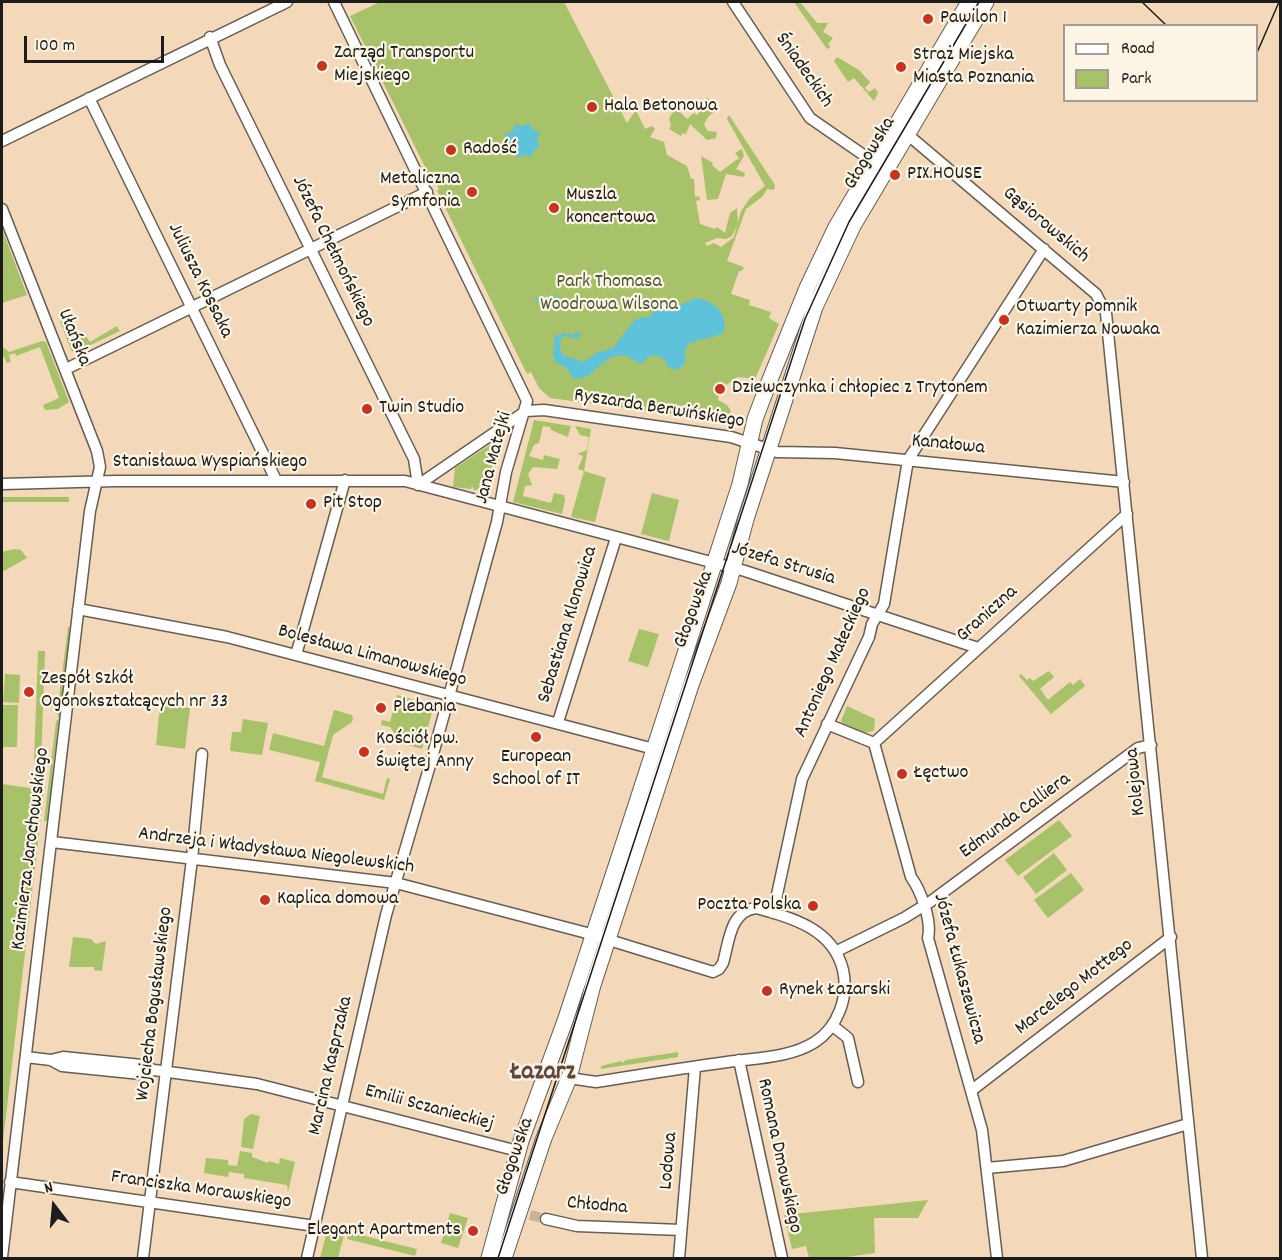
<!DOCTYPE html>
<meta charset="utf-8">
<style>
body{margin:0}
#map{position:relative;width:1282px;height:1260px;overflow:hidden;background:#f3d9ba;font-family:Dekko,sans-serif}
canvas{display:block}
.frame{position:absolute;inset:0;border:3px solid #1c1c1c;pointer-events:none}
.legend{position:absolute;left:1063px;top:24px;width:195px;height:78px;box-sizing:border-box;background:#fcf5e5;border:2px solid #a29e95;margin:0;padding:8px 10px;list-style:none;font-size:18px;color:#1c1c1c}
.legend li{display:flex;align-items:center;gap:12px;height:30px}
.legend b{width:30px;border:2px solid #a29e95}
.north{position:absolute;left:24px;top:1176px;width:60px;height:60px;-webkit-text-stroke:4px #fcf5e5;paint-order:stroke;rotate:344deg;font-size:16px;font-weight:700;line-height:24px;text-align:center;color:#1c1c1c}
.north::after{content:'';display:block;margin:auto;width:21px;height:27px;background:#1c1c1c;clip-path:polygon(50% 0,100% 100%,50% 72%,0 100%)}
.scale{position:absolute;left:24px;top:36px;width:140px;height:27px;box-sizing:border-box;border:3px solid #1c1c1c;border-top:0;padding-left:8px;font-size:18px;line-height:21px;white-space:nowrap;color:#1c1c1c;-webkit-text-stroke:4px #fcf5e5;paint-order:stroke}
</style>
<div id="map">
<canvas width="1282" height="1260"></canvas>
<div class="frame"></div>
<ul class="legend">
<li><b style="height:8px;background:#fff"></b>Road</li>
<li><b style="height:16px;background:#a7c268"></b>Park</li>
</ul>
<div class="north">N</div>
<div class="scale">100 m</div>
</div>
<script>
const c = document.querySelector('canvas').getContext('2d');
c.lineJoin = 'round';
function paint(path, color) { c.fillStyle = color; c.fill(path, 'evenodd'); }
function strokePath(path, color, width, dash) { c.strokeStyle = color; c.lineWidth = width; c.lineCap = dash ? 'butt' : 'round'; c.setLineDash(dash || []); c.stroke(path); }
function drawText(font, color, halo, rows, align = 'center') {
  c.font = font + ' Dekko,sans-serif'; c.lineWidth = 4.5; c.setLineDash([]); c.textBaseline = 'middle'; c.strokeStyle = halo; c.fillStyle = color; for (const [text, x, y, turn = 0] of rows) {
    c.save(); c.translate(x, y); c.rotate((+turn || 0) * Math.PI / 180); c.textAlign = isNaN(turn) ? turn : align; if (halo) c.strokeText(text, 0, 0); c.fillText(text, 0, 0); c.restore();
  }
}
const green = new Path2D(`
 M380 2H564L627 123 636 110 645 129 652 126 655 129 650 137 664 142 667 155 687 166 691 179H694L695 197 699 196 700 200 696 201 700 224 715 229 717 227 725 233 730 213 737 208 738 224 732 236 726 239 717 238 705 243 707 246 714 243 721 247 734 237 741 211 750 198 765 186 727 119 729 115 775 185 774 190 767 189 763 196 746 209 727 261 744 267 742 271H739L731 294 750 300 749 305 771 312 769 318 779 324 755 379 738 377 720 389 718 400 727 405 731 411 726 421 550 398 539 388 531 372 527 374 437 191 439 189 433 178 431 179 350 16Z
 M794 2H800L817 23H828L823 32 833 38 828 44 831 47 827 49Z
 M837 57 859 70 870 82 865 88 869 92 875 88 878 93 874 101 854 78 848 82 834 61Z
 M708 98 716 110 707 118 704 125 708 131 717 132 716 138 707 140 690 124 686 134 683 133 681 136 669 129 671 126 669 118 676 108 687 119 694 113 697 115 704 107 701 102Z
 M742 149 744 156 736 169 745 173 744 177 726 174 718 199 707 200 701 156 713 163 712 165 720 172 739 158 735 153Z
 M2 229 27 295 2 303Z
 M64 319 65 324 63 325 72 340 85 335 90 342 117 326 120 331 74 353 71 350 60 321Z
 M42 341 46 342 69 402 58 409 45 410 43 405 59 398 40 347 16 356 15 353 9 355 11 362 7 363 4 357 2 358V346L9 352Z
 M534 420 571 426 568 437 551 430 550 427 543 426 539 443 534 445 529 456 543 460 544 455 560 459 557 469 533 467 528 474 532 485 525 486 523 496 551 503 554 493 564 495 565 500 562 514 513 502Z
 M575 426 591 429 584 471 606 478 595 522 571 517 584 471 578 469 583 456 577 454 587 450 589 437 580 435Z
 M499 439H504V442L491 469 487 490H474L472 486 471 489 453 487 455 468Z
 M652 493 679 500 669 541 641 534Z
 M2 497H69V502H2Z
 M15 549 21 550 27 558 2 572V552Z
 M68 627H71L53 766 49 822 44 821 56 721 59 719 57 713Z
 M639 629 659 634 648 667 628 661Z
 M38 651H45L41 763 34 762Z
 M1049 671 1054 677 1040 689 1048 700 1070 682 1073 685 1080 679 1085 686 1051 714 1019 676 1021 674 1027 680 1030 678 1033 681Z
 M5 674 20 675 19 703 3 702Z
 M397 695 434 705 422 749 404 744 407 731 402 744 390 727 381 725 382 720 390 722Z
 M2 705H18L17 747H2Z
 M160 705 190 708 185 749 156 745Z
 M847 706 875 719 874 731 864 733 842 723 841 721Z
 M334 710 352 715 353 718 352 722 333 735 322 777 383 794 387 778 390 779 384 800 315 781 320 762 269 750 273 733 324 746Z
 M243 719 268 723 262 755 230 751 232 732H241Z
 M2 784 44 790 2 1150Z
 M1059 820 1072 836 1018 876 1005 860Z
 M1054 853 1067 870 1036 894 1023 877Z
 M1071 873 1084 890 1048 918 1034 900Z
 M73 937 91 939 96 944 106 941 102 971 94 970V967H69Z
 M678 1052V1057L601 1069V1066L621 1061 622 1063 626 1060Z
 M251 1114 260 1116 253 1149 241 1147 244 1119Z
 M240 1151 252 1153V1157L268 1163 269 1161 279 1164 280 1158 295 1162 288 1192 287 1185 244 1178V1174L229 1172 228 1177 204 1173 206 1158 228 1160V1165L237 1166Z
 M928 1200 918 1218H874L875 1253 840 1258H809L806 1246 792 1249 784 1215Z
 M450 1213 468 1218 458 1248 441 1243Z
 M328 1227 345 1231 338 1258H320Z
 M349 1232 417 1249 415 1256 347 1239Z`);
const water = new Path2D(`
 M529 123 532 129 540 132 537 140 540 146 534 150 531 157 524 155 517 158 514 151 507 149 509 142 505 134 513 131 515 124 522 126Z
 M665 298 679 305 697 298C714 301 730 315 723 334L689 343 685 350V364L676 370 669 368 665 360 656 355 648 357 641 364C636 363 634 359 629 357 602 348 596 383 573 378L566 367 556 363 553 355 555 336 564 333 572 335 578 331 581 336 577 339 566 336 561 338 560 349 563 355 583 362 597 353 613 348 634 321 642 317H650L658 303Z`);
const stream = new Path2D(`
 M536 300 558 298`);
const streetTunnel = new Path2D(`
 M530 1215 546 1219`);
const street = new Path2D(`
 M733 2 810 118 878 165
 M210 37 220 65 414 459 418 485
 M89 98 276 480
 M907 134 1096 294 1106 313 1202 1258
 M2 141 287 2
 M2 209 97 451 100 467 90 511 2 1257
 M66 369 427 192
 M526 411 544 410 731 437 777 452 835 453 1124 482
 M2 484 116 481H405L745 571 978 648
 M418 485 526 411
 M78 609 227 637 654 749
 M296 655 345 480
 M558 722 616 538
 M827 724 874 743
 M874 743 911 877C921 891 932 921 928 938L982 1130 997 1258
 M874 743 1127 514
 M52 842 396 883 583 932 713 972 719 969 723 963C729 942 730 911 756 908 793 918 833 929 843 970 849 997 838 1027 815 1042 790 1058 755 1058 727 1062 683 1068 640 1075 596 1082L569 1078
 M773 913 802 779 869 637 872 624 884 604 908 460 1044 249
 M837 951 904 918 930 902 1138 748 1151 745
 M833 1026 848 1038 858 1082
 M26 1057 51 1060 63 1057 142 1065 154 1070 257 1084 518 1151
 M51 1060 62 1066 141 1074 154 1070
 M739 1060 782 1258
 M972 1090 1171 937
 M987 1168 1063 1161 1188 1124
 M10 1182 315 1226
 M546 1219 577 1226 681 1230
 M143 1258 192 859 202 754
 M307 1258 386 915 430 765 497 522 506 472 527 401 334 2
 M679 1258 695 1067`);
const secondary = new Path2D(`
 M489 1258 521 1141 565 1021 625 839 740 484 755 419 769 382 807 288 836 227 969 2
 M504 1258 544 1138 569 1078 593 985 691 685 729 583 746 519 815 307 853 226 986 2`);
const tram = new Path2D(`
 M1142 2 1167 26
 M1256 55 1279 2
 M498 1258 805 319 849 222 979 2`);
const markers = [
 [928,19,6,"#c8321e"],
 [322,66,6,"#c8321e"],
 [901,67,6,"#c8321e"],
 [592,107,6,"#c8321e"],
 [451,150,6,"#c8321e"],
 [895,175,6,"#c8321e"],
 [472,192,6,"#c8321e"],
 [554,208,6,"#c8321e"],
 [1004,320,6,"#c8321e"],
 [720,389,6,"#c8321e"],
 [367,409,6,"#c8321e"],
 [311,504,6,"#c8321e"],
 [29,692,6,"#c8321e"],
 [381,708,6,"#c8321e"],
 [536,737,6,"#c8321e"],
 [364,752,6,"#c8321e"],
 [902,774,6,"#c8321e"],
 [265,900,6,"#c8321e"],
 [813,906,6,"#c8321e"],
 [767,991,6,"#c8321e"],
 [473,1231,6,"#c8321e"]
];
const poiNames = [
 ["Pawilon 1",940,19],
 ["Zarząd Transportu",334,54],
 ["Miejskiego",334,77],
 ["Straż Miejska",913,56],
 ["Miasta Poznania",913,79],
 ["Hala Betonowa",604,107],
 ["Radość",463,150],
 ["PIX.HOUSE",907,175],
 ["Metaliczna",460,180,"right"],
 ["Symfonia",460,203,"right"],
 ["Muszla",566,196],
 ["koncertowa",566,219],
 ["Otwarty pomnik",1016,308],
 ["Kazimierza Nowaka",1016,331],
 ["Dziewczynka i chłopiec z Trytonem",732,389],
 ["Twin Studio",379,409],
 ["Pit Stop",323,504],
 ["Zespół Szkół",41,680],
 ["Ogónokształcących nr 33",41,703],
 ["Plebania",393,708],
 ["Kościół pw.",376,740],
 ["Świętej Anny",376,763],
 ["European",536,758,"center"],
 ["School of IT",536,781,"center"],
 ["Łęctwo",914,774],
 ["Kaplica domowa",277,900],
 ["Poczta Polska",801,906,"right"],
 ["Rynek Łazarski",779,991],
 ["Elegant Apartments",461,1231,"right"]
];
const streetNames = [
 ["Śniadeckich",803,71,55],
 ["Głogowska",871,154,-59],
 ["Gąsiorowskich",1045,226,40],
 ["Józefa Chełmońskiego",332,252,64],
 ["Juliusza Kossaka",199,281,64],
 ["Ułańska",73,338,68],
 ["Ryszarda Berwińskiego",659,410,9],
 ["Kanałowa",948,446,6],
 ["Jana Matejki",495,458,-75],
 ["Stanisława Wyspiańskiego",210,463],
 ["Józefa Strusia",783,565,17],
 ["Głogowska",695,610,-70],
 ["Graniczna",988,615,-42],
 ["Sebastiana Klonowica",569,625,-73],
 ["Bolesława Limanowskiego",372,657,15],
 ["Antoniego Małeckiego",834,663,-66],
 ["Kolejowa",1137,782,-96],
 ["Edmunda Calliera",1016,817,-36],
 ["Kazimierza Jarochowskiego",32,849,-83],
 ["Andrzeja i Władysława Niegolewskich",276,852,7],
 ["Józefa Łukaszewicza",958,969,75],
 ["Marcelego Mottego",1075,988,-38],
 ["Wojciecha Bogusławskiego",156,1004,-83],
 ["Marcina Kasprzaka",332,1066,-77],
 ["Emilii Sczanieckiej",429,1109,15],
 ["Romana Dmowskiego",778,1156,78],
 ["Głogowska",516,1157,-71],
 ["Lodowa",670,1161,-85],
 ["Franciszka Morawskiego",201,1191,8],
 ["Chłodna",597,1207,5]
];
const parkNames = [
 ["Park Thomasa",609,283],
 ["Woodrowa Wilsona",609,306]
];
const districtNames = [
 ["Łazarz",543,1074]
];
paint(green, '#a7c268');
paint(water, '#5ec2db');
strokePath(stream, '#5ec2db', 3);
strokePath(streetTunnel, '#c8b39a', 10, [10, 5]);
strokePath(street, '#675e53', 13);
strokePath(secondary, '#675e53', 17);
strokePath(street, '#fff', 10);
strokePath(secondary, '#fff', 15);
strokePath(tram, '#1c1c1c', 1.5);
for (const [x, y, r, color] of markers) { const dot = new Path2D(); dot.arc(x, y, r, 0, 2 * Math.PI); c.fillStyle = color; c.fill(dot); strokePath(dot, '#fcf5e5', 2); }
drawText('20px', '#1c1c1c', '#fcf5e5', poiNames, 'left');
drawText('20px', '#1c1c1c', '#fcf5e5', streetNames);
drawText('20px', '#4d5637', '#fcf5e5', parkNames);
drawText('bold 26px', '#5f483f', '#fcf5e5', districtNames);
</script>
